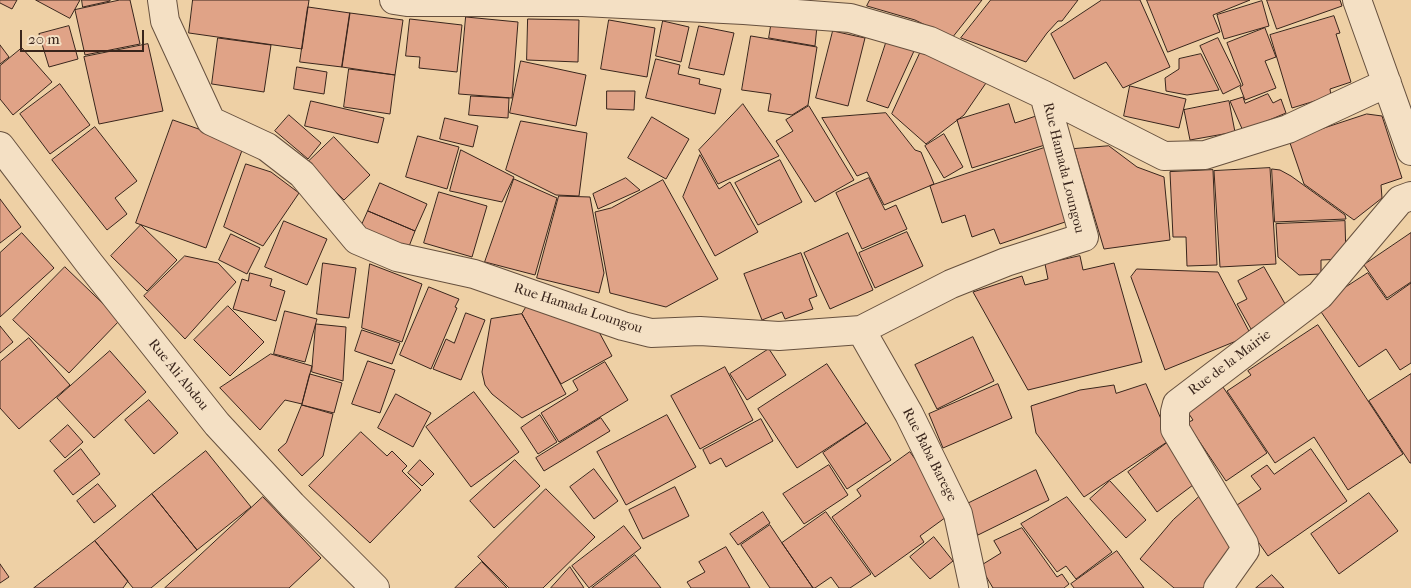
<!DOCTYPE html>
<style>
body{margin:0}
#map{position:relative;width:1411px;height:588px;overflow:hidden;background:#eed0a5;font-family:"IM FELL French Canon",serif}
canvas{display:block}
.scale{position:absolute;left:20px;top:30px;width:124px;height:22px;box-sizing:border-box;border:2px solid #39251c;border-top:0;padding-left:6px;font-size:15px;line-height:18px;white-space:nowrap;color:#39251c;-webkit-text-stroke:4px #f4e0c4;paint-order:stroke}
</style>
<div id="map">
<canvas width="1411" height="588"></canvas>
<div class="scale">20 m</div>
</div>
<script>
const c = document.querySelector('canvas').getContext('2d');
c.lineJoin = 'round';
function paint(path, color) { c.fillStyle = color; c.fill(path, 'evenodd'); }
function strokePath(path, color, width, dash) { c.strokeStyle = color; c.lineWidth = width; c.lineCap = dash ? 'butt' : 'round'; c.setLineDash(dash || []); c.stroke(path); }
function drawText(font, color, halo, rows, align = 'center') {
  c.font = font + ' "IM FELL French Canon",serif'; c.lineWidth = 5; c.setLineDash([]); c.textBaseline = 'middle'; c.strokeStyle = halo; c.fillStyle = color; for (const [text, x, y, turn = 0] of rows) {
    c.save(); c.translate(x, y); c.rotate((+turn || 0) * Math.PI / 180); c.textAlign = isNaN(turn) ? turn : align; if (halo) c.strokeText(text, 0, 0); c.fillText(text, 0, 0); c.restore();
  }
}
const building = new Path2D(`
 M0 0H17L12 9 0 3Z
 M36 0H80L70 18Z
 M82 0H110V1L83 7Z
 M120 0H130L140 44 85 55 75 10Z
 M193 0H309L302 49 189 33Z
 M870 0H982L952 38 915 20 867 6Z
 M991 0H1078L1062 21H1058L1047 33 1026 62 961 38Z
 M1102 0H1140L1170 67 1123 88 1106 62 1074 79 1051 34Z
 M1147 0H1250L1213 15 1220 32 1168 52Z
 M1267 0H1340L1342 6 1277 29Z
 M1262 1 1269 26 1224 39 1217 15Z
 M308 7 350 13 342 67 300 62Z
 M350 13 403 20 395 75 342 67Z
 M1334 16 1340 33 1336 34 1351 82 1330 89 1331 96 1292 108 1270 35Z
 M466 17 518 22 512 98 459 94Z
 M410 19 462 25 457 72 419 68 420 57 406 56Z
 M528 19 579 20 578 62 527 60Z
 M609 20 655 28 647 77 601 69Z
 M772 20 817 26 815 46 769 38Z
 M663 21 689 27 681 62 656 56Z
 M69 26 78 59 49 67 39 34Z
 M699 26 734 33 724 75 689 68Z
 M1265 28 1276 57 1265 61 1276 88 1245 100 1240 87 1243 85 1227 43Z
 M833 31 865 38 848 106 816 98Z
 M751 36 817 47 808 105 792 115 768 111 771 94 742 90Z
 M218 38 271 45 264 92 212 84Z
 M1218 38 1241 85 1223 94 1200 46Z
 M887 40 914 51 888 108 867 101Z
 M148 44 163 111 99 124 84 57Z
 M0 45 9 57 0 64Z
 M22 48 52 82 13 115 0 99V66Z
 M921 51 986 83 964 115 926 144 892 114Z
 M1201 54 1219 90 1187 95 1166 91 1165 78 1179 69V59Z
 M656 59 680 65 678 74 700 79 699 84 721 89 715 114 646 98Z
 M521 61 586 75 576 126 510 113Z
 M297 67 327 72 324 94 294 89Z
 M349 69 395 75 390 114 344 107Z
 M60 84 90 125 50 154 20 114Z
 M1130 86 1186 99 1179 128 1124 116Z
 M607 91H635L634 110 607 109Z
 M1268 94 1273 103 1281 99 1286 113 1243 131 1230 101 1243 97 1245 103Z
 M471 96 509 98 508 118 469 115Z
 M311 101 384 118 378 143 305 126Z
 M1229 101 1235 132 1190 140 1184 110Z
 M743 104 779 156 718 184 699 150Z
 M1009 104 1015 123 1039 115 1048 144 972 168 957 120Z
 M809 106 854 180 815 202 776 141 793 131 786 120Z
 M886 113 915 150 921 152 934 184 884 205 867 172 857 176 822 118Z
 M1367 114 1382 116 1402 178 1381 185 1382 198 1354 220 1304 184 1289 140Z
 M289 115 321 143 308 159 275 131Z
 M652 117 689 139 666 179 628 158Z
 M445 118 478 126 473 147 440 139Z
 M173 120 244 145 206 248 136 223Z
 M521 121 587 133 579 196 556 195 506 170Z
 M95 127 137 181 115 198 127 214 107 230 52 160Z
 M944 134 963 167 944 178 925 146Z
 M418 136 459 147 447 189 406 177Z
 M334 137 370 175 344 200 307 163Z
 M1050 146 1074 219 1000 244 994 229 972 237 965 215 942 223 930 186Z
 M1109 146 1137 167 1164 177 1170 240 1104 249 1074 149Z
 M461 150 514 177 502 202 450 191Z
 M700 155 719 189 730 182 758 232 715 256 683 197Z
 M780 160 802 202 758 225 735 183Z
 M246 164 271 172 299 193 263 246 224 227Z
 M1270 168 1276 264 1220 267 1214 171Z
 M1272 169 1280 170 1291 176 1345 215 1346 219 1275 222Z
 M1213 170 1217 265 1187 266 1186 237H1173L1170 172Z
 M626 178 640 190 598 209 593 194Z
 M869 178 885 210 896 205 907 229 862 249 836 193Z
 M514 179 557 198 535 275 485 262Z
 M663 180 718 279 666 307 610 293 595 212 611 208Z
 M380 183 427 204 415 231 368 211Z
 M439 192 487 206 472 257 424 243Z
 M559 196 590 197 604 273 599 293 537 278Z
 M0 199 21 227 0 243Z
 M368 211 415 231 408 249 360 229Z
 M284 221 327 239 307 285 265 267Z
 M1345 221 1346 259 1321 260V274L1299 275 1278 257 1276 224Z
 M141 225 177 260 147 291 111 256Z
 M907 232 923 266 875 288 859 253Z
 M22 233 54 268 0 317V253Z
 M848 233 873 290 830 309 804 253Z
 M1411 233V282L1387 298 1364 265Z
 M231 234 260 248 247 274 219 260Z
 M801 253 817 296 809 299 813 309 785 319 782 312 762 320 744 274Z
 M185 256 218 263 236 282 185 339 144 296Z
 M1080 256 1083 270 1114 263 1142 362 1028 390 973 292 1022 276 1025 285 1048 279 1045 264Z
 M323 263 356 268 349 318 317 314Z
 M370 264 422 284 402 342 362 328Z
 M65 267 120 320 69 373 13 320Z
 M1264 267 1288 309 1251 329 1237 304 1247 299 1238 281Z
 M1137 269 1218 272 1251 335 1165 370 1131 277Z
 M250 273 272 279 270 286 285 291 276 321 233 309 242 279 248 281Z
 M1368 273 1387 300 1411 283V363L1400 370 1386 349 1359 367 1317 306Z
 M429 287 459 299 455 307 457 308 431 369 400 355Z
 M531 299 592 319 612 356 561 384 522 314Z
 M228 306 264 342 230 376 194 340Z
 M285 311 317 319 305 362 274 354Z
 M466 313 485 320 461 380 433 369 446 339 454 343Z
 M522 314 566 394 522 418 492 394 485 385 482 372 491 319Z
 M316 324 346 327 343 381 312 372Z
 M1318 325 1403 454 1348 490 1314 437 1275 463 1227 391 1251 375 1248 371Z
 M0 326 13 342 0 353Z
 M362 330 400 343 392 364 355 351Z
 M973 337 994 381 937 409 915 365Z
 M29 338 70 385 19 429 0 408V362Z
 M769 349 786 375 747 400 730 374Z
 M110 351 146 392 94 438 57 398Z
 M271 354 312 366 302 404 285 400 260 430 220 388Z
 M368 361 395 370 380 413 352 404Z
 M605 362 628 400 559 442 541 413 578 390 573 381Z
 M827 364 866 423 797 468 758 409Z
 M725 367 753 420 700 449 671 396Z
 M310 374 342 383 334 413 302 405Z
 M1411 374V463H1410L1369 401Z
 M998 384 1012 418 943 448 929 414Z
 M1146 384 1170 440 1084 497 1036 433 1031 406 1080 390 1114 385 1116 393Z
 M1223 387 1267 453 1226 481 1187 423 1193 420 1187 411Z
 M474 392 519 452 471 487 426 427Z
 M396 394 431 413 413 447 378 428Z
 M149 400 178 433 154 454 125 420Z
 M302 405 333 414 323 456 302 476 278 450 286 443Z
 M540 415 557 442 538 454 521 428Z
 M667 415 696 467 626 505 597 452Z
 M601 418 610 431 544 471 536 458Z
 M761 419 773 441 726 467 721 458 710 464 703 450Z
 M867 423 891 460 847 489 823 453Z
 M68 425 83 442 65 458 50 441Z
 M361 432 387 456 392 451 407 466 402 471 421 490 370 543 309 486Z
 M1167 443 1197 482 1157 512 1128 472Z
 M81 449 100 474 73 495 54 471Z
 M1311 449 1347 501 1268 556 1234 507 1261 489 1251 476 1267 465 1274 474Z
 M206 451 251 507 197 550 152 494Z
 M910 452 953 512 920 536 924 542 875 577 832 517 861 496 857 490Z
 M420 460 434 474 422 486 408 473Z
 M515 460 540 486 494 528 470 501Z
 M829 465 848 495 804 524 783 494Z
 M594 469 618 501 594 519 570 487Z
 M1036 470 1049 500 978 535 963 506Z
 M1110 481 1146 520 1126 538 1090 499Z
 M98 484 116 506 94 523 77 501Z
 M675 487 689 516 643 539 629 510Z
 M546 489 595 537 543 588H509L478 557Z
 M1369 493 1398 531 1339 574 1311 534Z
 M152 494 197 550 151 588H133L95 541Z
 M263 497 321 558 289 588H165Z
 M1067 497 1112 552 1076 579 1066 566 1057 572 1021 524Z
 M1199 497 1229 533 1234 558 1208 588H1174L1140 559 1173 520Z
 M763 512 770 523 738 545 730 534Z
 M826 512 871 574 850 588H839L831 577 815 588H813L782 543Z
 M770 525 782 543 813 588H770L741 545Z
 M624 526 641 548 589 588 572 566Z
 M1022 528 1057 577 1062 574 1069 584 1064 588H993L980 566 1001 553 994 541Z
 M934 537 953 561 930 579 910 557Z
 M95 541 128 581 123 588H34Z
 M726 547 750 588H691L687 582 705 572 699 562Z
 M1117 551 1144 588H1074L1071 584Z
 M635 555 661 588H592Z
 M482 562 507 588H455Z
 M0 564 9 577 0 583Z
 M570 567 584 588H551Z
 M1272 575 1284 588H1256Z`);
const minor = new Path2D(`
 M162 0 165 21 211 121 267 147 302 174 357 240 397 257 474 274 623 326 651 333 700 331 779 336 861 330 951 284 1006 262 1084 237 1044 95
 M394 0 407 2H583L744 10 850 18 930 41 1044 95 1164 156 1205 155 1288 129 1387 83
 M1357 0 1411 151
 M0 146 89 263 217 424 292 505 375 588
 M861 330 909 414 958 514 974 588
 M1218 588 1245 550 1244 544 1175 429V412L1177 404 1320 295 1400 200 1411 196`);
const streetNames = [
 ["Rue Hamada Loungou",1063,168,76],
 ["Rue Hamada Loungou",578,309,18],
 ["Rue de la Mairie",1230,363,-37],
 ["Rue Ali Abdou",178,375,51],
 ["Rue Baba Barege",929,455,63]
];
paint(building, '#e0a387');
strokePath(building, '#39251c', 1);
strokePath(minor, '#66503e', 30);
strokePath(minor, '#f4e0c4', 28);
drawText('14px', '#39251c', '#f4e0c4', streetNames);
</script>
